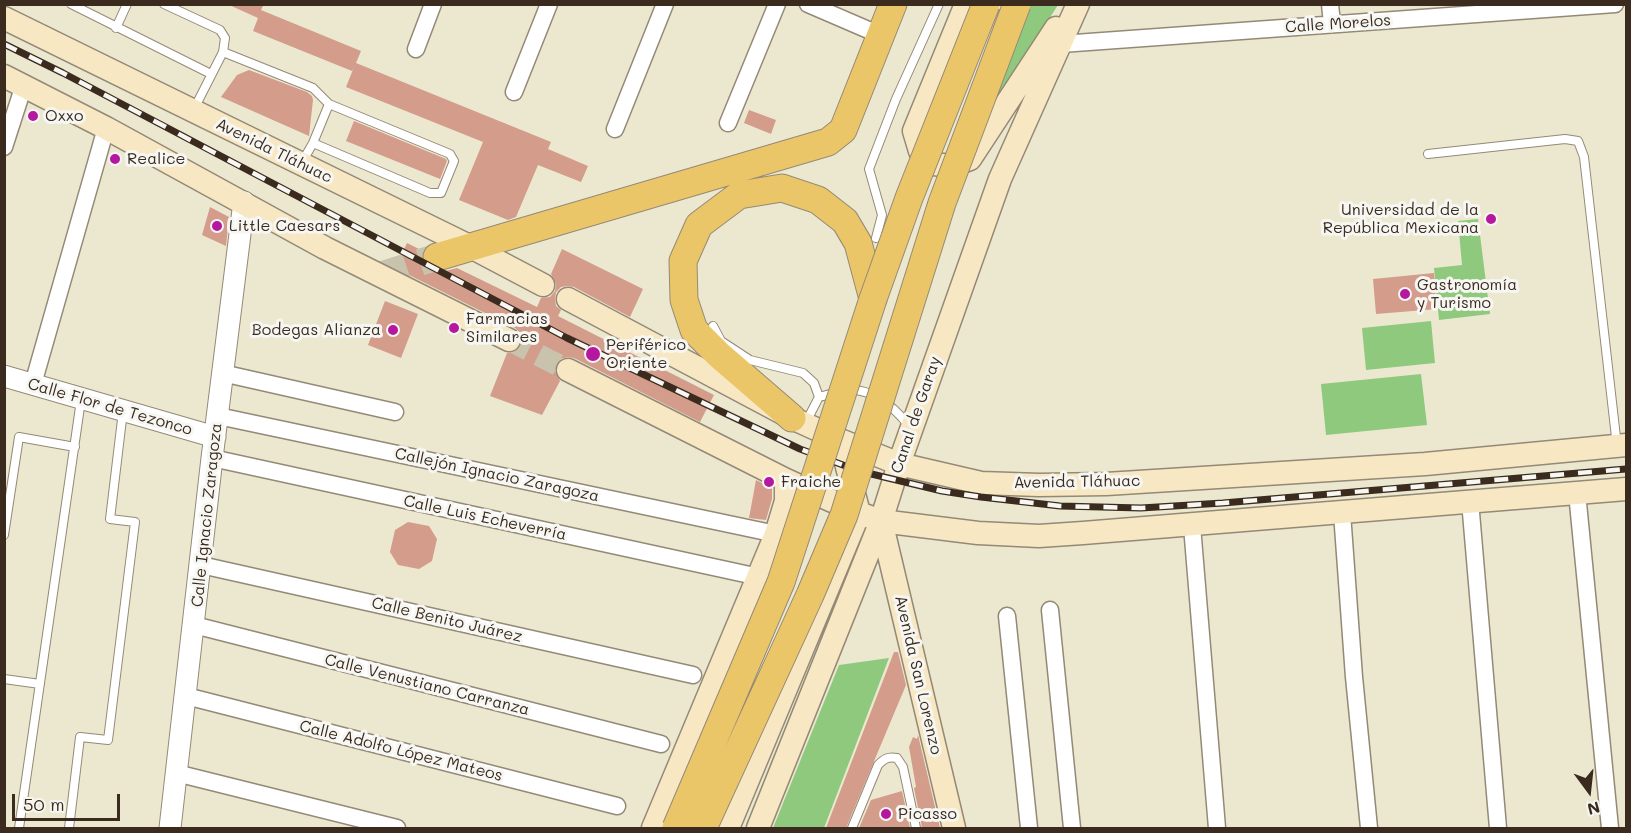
<!DOCTYPE html>
<meta charset="utf-8">
<style>
body{margin:0}
#map{position:relative;width:1631px;height:833px;overflow:hidden;background:#ece8d0;font-family:Mali,sans-serif}
canvas{display:block}
.frame{position:absolute;inset:0;border:6px solid #3b2a1e;pointer-events:none}
.north{position:absolute;left:1559px;top:761px;width:60px;height:60px;-webkit-text-stroke:4px #f6f6f2;paint-order:stroke;rotate:165deg;font-size:16px;font-weight:700;line-height:24px;text-align:center;color:#3b2a1e}
.north::after{content:'';display:block;margin:auto;width:21px;height:27px;background:#3b2a1e;clip-path:polygon(50% 0,100% 100%,50% 72%,0 100%)}
.scale{position:absolute;left:12px;top:794px;width:108px;height:27px;box-sizing:border-box;border:3px solid #3b2a1e;border-top:0;padding-left:8px;font-size:18px;line-height:21px;white-space:nowrap;color:#3b2a1e;-webkit-text-stroke:4px #f6f6f2;paint-order:stroke}
</style>
<div id="map">
<canvas width="1631" height="833"></canvas>
<div class="frame"></div>
<div class="north">N</div>
<div class="scale">50 m</div>
</div>
<script>
const c = document.querySelector('canvas').getContext('2d');
c.lineJoin = 'round';
function paint(path, color) { c.fillStyle = color; c.fill(path, 'evenodd'); }
function strokePath(path, color, width, dash) { c.strokeStyle = color; c.lineWidth = width; c.lineCap = dash ? 'butt' : 'round'; c.setLineDash(dash || []); c.stroke(path); }
function drawText(font, color, halo, rows, align = 'center') {
  c.font = font + ' Mali,sans-serif'; c.lineWidth = 6; c.setLineDash([]); c.textBaseline = 'middle'; c.strokeStyle = halo; c.fillStyle = color; for (const [text, x, y, turn = 0] of rows) {
    c.save(); c.translate(x, y); c.rotate((+turn || 0) * Math.PI / 180); c.textAlign = isNaN(turn) ? turn : align; if (halo) c.strokeText(text, 0, 0); c.fillText(text, 0, 0); c.restore();
  }
}
const green = new Path2D(`
 M1026 5H1058L976 133Z
 M1478 219 1490 314 1439 320 1434 268 1462 265 1458 221Z
 M1431 321 1435 363 1366 370 1362 328Z
 M1421 374 1427 425 1326 435 1321 384Z
 M889 658 824 828H773L839 665Z`);
const building = new Path2D(`
 M227 4H264L261 10 361 51 356 63 551 142 548 149 588 166 581 182 538 165 516 217 508 220 459 200 483 142 346 87 354 67 352 71 253 31 258 18Z
 M249 70 307 92 312 96 313 100 309 136 221 97 237 75Z
 M749 110 776 120 771 134 744 123Z
 M354 121 446 159 447 161 440 179 346 141Z
 M210 207 229 217 226 246 202 235Z
 M407 243 423 251 422 262 427 269 433 272H441L457 268 537 307 541 298 550 297 555 291 556 284 551 274 562 249 643 289 630 317 574 287 568 286 561 287 556 292 555 299 556 306 561 310 558 316 714 395 700 422 574 358 568 357 560 359 556 364 555 371 560 381 542 415 490 396 507 353 516 352 521 345 522 340 521 333 515 328 395 268Z
 M1434 273 1437 309 1376 314 1373 279Z
 M385 301 418 314 401 358 368 345Z
 M756 480 772 488V499L766 520 749 518Z
 M408 522 429 526 437 539 432 561 419 569 398 565 390 552 395 530Z
 M894 652H898L906 685 846 828H826Z
 M918 735 940 828H922L914 788 916 787 909 747 913 737 917 739Z
 M902 791 910 828H859L871 800Z`);
const secondaryTunnel = new Path2D(`
 M509 340 568 370`);
const trunkTunnel = new Path2D(`
 M381 275 437 257`);
const service = new Path2D(`
 M71 4 211 74
 M164 4 220 30 225 38 223 52 193 111
 M116 28 127 4
 M223 52 313 88 329 104 450 154 454 161 441 193H430L313 143
 M1428 154 1565 139 1578 141 1584 157 1617 446
 M301 164 313 143 329 104
 M876 238 882 215 869 169 896 99 939 4
 M713 326 721 341 750 360 803 373 814 383 819 397
 M805 424 819 397C828 395 837 391 846 390 872 388 894 407 909 426
 M4 535 19 437 75 447
 M4 679 40 684
 M19 828 81 400
 M69 828 80 737 108 740 135 522 110 519 123 411
 M852 828 878 765C884 759 888 756 897 758L903 767 916 828`);
const minor = new Path2D(`
 M808 4 880 35
 M1330 4 1332 24
 M1061 44 1615 4
 M416 49 433 4
 M514 92 549 4
 M728 123 777 4
 M615 129 665 4
 M4 147 24 85
 M222 373 395 412
 M33 384 106 128
 M218 416 776 534
 M212 458 759 577
 M1577 493 1610 828
 M1470 501 1498 828
 M1342 513 1354 677 1369 828
 M1192 526 1217 828
 M201 565 693 675
 M1050 610 1072 828
 M1007 616 1029 828
 M194 625 661 744
 M186 696 617 806
 M176 773 397 828`);
const tertiary = new Path2D(`
 M4 376 215 437
 M170 828 212 458 244 202`);
const secondary = new Path2D(`
 M966 4 914 131 920 151 934 164 951 166 970 159 1056 28
 M4 18 469 246 543 285
 M4 76 106 128 325 248 509 340
 M568 299 792 418 840 440 899 464 981 483 1039 485 1106 484 1425 464 1626 445
 M568 370 786 480 859 513 881 521 978 533 1039 536 1083 533 1626 489
 M881 521 954 828
 M653 828 776 534 786 501V480
 M728 828 859 513 840 440
 M758 828 881 521 899 464 1000 179 1078 4`);
const trunk = new Path2D(`
 M437 257 828 142 843 130 893 4
 M792 418 719 355 694 330 684 300 683 261 699 225 739 195 782 188 818 200 845 221 858 243 873 299`);
const rail = new Path2D(`
 M4 44 63 73 567 338 800 449 859 471 942 491 981 497 1060 506 1141 508 1223 503 1626 469`);
const trunkBridge = new Path2D(`
 M676 828 781 582 873 299 909 198 986 4
 M703 828 810 595 844 515 942 203 1017 4`);
const markers = [
 [33,116,6,"#b5179e"],
 [115,159,6,"#b5179e"],
 [1491,219,6,"#b5179e"],
 [217,226,6,"#b5179e"],
 [1405,294,6,"#b5179e"],
 [454,328,6,"#b5179e"],
 [393,330,6,"#b5179e"],
 [593,354,8,"#b5179e"],
 [769,482,6,"#b5179e"],
 [886,814,6,"#b5179e"]
];
const streetNames = [
 ["Calle Morelos",1338,24,-4],
 ["Avenida Tláhuac",274,151,26],
 ["Calle Flor de Tezonco",110,407,16],
 ["Canal de Garay",916,415,-71],
 ["Callejón Ignacio Zaragoza",497,475,12],
 ["Avenida Tláhuac",1077,482,-1],
 ["Calle Ignacio Zaragoza",207,515,-84],
 ["Calle Luis Echeverría",485,518,12],
 ["Calle Benito Juárez",447,620,13],
 ["Avenida San Lorenzo",918,675,77],
 ["Calle Venustiano Carranza",427,685,14],
 ["Calle Adolfo López Mateos",401,751,14]
];
const poiNames = [
 ["Oxxo",45,116],
 ["Realice",127,159],
 ["Universidad de la",1479,210,"right"],
 ["República Mexicana",1479,228,"right"],
 ["Little Caesars",229,226],
 ["Gastronomía",1417,285],
 ["y Turismo",1417,303],
 ["Farmacias",466,319],
 ["Similares",466,337],
 ["Bodegas Alianza",381,330,"right"],
 ["Periférico",606,345],
 ["Oriente",606,363],
 ["Fraiche",781,482],
 ["Picasso",898,814]
];
paint(green, '#8fc97e');
paint(building, '#d39c8b');
strokePath(secondaryTunnel, '#c9c2ac', 22, [22, 11]);
strokePath(trunkTunnel, '#c9c2ac', 27, [27, 14]);
strokePath(service, '#948977', 10);
strokePath(minor, '#948977', 19);
strokePath(tertiary, '#948977', 23);
strokePath(secondary, '#948977', 25);
strokePath(trunk, '#948977', 29);
strokePath(service, '#fff', 8);
strokePath(minor, '#fff', 16);
strokePath(tertiary, '#fff', 21);
strokePath(secondary, '#f7e8c3', 22);
strokePath(trunk, '#ebc669', 27);
strokePath(rail, '#3b2a1e', 7);
strokePath(rail, '#f6f6f2', 4.5, [14]);
strokePath(trunkBridge, '#948977', 29, []);
strokePath(trunkBridge, '#ebc669', 27);
for (const [x, y, r, color] of markers) { const dot = new Path2D(); dot.arc(x, y, r, 0, 2 * Math.PI); c.fillStyle = color; c.fill(dot); strokePath(dot, '#f6f6f2', 2); }
drawText('16px', '#3b2a1e', '#f6f6f2', streetNames);
drawText('16px', '#3b2a1e', '#f6f6f2', poiNames, 'left');
</script>
